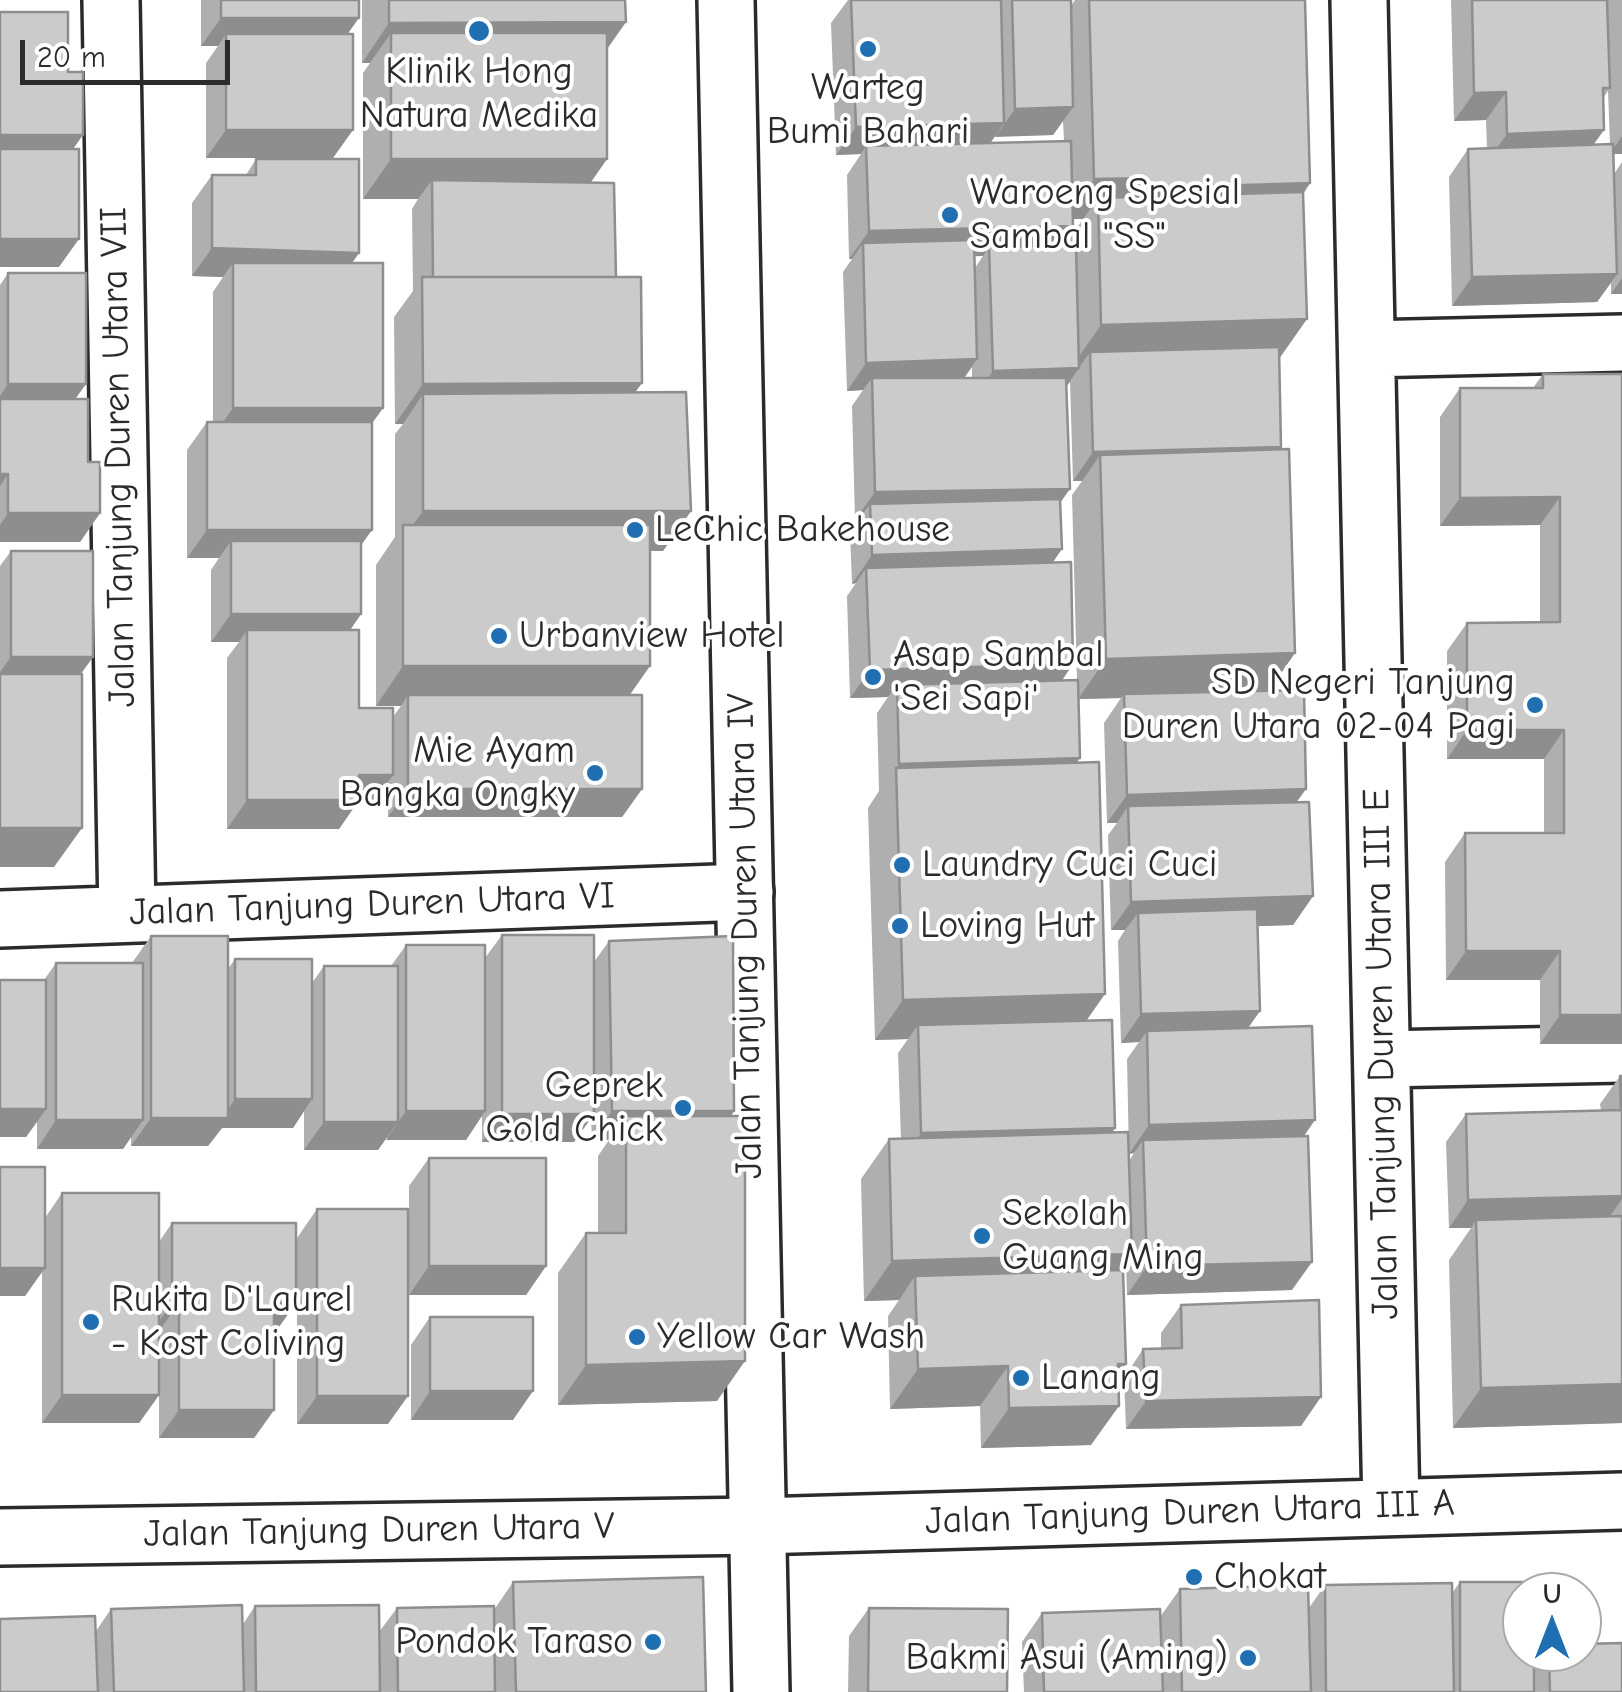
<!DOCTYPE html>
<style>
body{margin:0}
#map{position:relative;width:1622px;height:1692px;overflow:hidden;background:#fff;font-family:"Comic Neue",sans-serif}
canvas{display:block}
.north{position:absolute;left:1502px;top:1572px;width:100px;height:100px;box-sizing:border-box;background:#fff;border:2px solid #aaa;border-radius:50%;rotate:0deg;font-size:28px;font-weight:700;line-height:40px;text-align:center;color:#2b2b2b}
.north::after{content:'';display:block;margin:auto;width:35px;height:45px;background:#1f6fb2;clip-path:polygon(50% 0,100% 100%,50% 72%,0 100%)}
.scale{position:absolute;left:20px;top:40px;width:210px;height:45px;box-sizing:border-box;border:5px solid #2b2b2b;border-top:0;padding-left:12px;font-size:30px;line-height:35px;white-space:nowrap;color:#2b2b2b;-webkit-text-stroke:8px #fff;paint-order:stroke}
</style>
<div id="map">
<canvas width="1622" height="1692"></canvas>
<div class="north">U</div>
<div class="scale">20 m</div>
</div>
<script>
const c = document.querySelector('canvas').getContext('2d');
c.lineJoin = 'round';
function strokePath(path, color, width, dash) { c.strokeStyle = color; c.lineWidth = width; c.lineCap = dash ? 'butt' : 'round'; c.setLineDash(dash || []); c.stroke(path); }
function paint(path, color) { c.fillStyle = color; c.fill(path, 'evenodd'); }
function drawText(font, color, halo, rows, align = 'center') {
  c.font = font + ' "Comic Neue",sans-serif'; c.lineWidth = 8; c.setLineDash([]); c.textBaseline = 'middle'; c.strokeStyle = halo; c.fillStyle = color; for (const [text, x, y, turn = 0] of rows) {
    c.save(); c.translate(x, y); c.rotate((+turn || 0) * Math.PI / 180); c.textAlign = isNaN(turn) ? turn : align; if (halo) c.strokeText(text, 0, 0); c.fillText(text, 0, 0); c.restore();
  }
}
const minor = new Path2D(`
 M111 0 127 914
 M1359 0 1391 1507
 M1367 349 1622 343
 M0 919 745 892
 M1382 1059 1622 1054
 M0 1537 758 1526 1622 1501`);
const tertiary = new Path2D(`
 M726 0 761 1692`);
const wall = new Path2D(`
 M201 0H359L348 34 333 158H206V63L218 46H201Z
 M362 0H625L626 22 607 48V159L591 182 616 277 635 392 691 511 663 551H650L630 695 642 789 622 817H388V781L373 803H357L339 829H227V658L239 642H211V570L219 558H187V450L207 422H213V292L223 277 192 276V203L212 175H246L256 159 359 253 352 263 383 408 372 423 361 545V614L350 630 359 708 393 717 401 706H376V565L395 537V434L403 424H395L394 317 413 291 412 209 418 199H363V73L370 63H362Z
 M848 0H1071V6L1075 0H1305L1310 183 1304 193 1279 359V449L1295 653 1269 690 1297 802 1313 896 1293 925 1257 926 1260 1011 1248 1028 1305 1136 1292 1290 1127 1295 1126 1262 1120 1270 1118 1375 1091 1445 981 1448 980 1406 890 1409 888 1316 899 1300 864 1301 861 1179 889 1139H901L898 1053 908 1039 875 1040 868 808 879 791 877 713 888 697 850 698 847 596 856 583 852 584 850 532 858 520H855L852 406 863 390 847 391 843 272 852 259H849L847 175 861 154 836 155 831 23ZM1063 121 1064 141 990 143 995 136 1053 135ZM1073 219H1083L1070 238V245H1060ZM974 256H983L975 268ZM972 367V378H964ZM1070 382 1073 481H1082L1072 495 1077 680 1062 681 1073 664 1052 563 1061 502 1067 386ZM1121 698 1104 723 1107 823H1117L1108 835 1111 930H1125L1118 941 1121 1043 1139 1042 1127 1059 1129 1154 1134 1153 1129 1161 1112 1133 1115 1128 1086 1021 1077 763 1079 699Z
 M1451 0H1622V154H1614V174L1622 162V294H1611V283L1597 302 1452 306 1449 177 1468 149 1487 148 1486 120 1454 121ZM1608 91 1610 144 1594 145 1603 98Z
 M8 273 75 399 100 513 80 542H0V285Z
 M1543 374H1622V1044H1540V980H1446L1445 862 1465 833H1544V759H1447V651L1467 623 1540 622V525L1440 526V417L1460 388H1533Z
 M0 549V566L11 551 93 657 80 674 54 867H0Z
 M502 935 594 962 609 941 734 1111 731 1116 717 1401 558 1405V1273L586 1233H598V1156L609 1140H592L591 1117 574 1142H482V1116L466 1140 386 1138 378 1150H304V1111L293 1128H222L208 1146H131V1137L123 1149H37V1122L26 1137H0L44 980 56 963H132L151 936 228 969 235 959 312 983 324 966H391L406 945 485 958Z
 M1620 1076H1622V1423L1453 1428 1449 1260 1471 1228H1449L1446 1142 1466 1114 1601 1110 1600 1104Z
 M429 1158 546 1266 526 1295H409V1186Z
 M62 1193 159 1242 172 1223 296 1303 276 1331H274V1410L254 1438H159V1331V1395L139 1423H42V1271L25 1296H0L45 1218Z
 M317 1209 388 1424H297V1238Z
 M1181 1305 1301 1426 1126 1429 1124 1378 1143 1349H1161V1333Z
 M430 1317 513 1420H411V1345Z
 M513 1582 706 1692H0L96 1631 111 1609 243 1624 255 1606 379 1632 397 1608 494 1610Z
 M1460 1582 1534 1667 1544 1652H1582L1622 1692H1024L1022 1642 1042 1613 1160 1617 1180 1589 1309 1608 1325 1585 1452 1593Z
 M869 1608 1007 1692H848L849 1636Z`);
const shadedWall = new Path2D(`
 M221 18H359L339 46 226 34 218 46H201Z
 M626 22 598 62 391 33 370 63H362L389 23Z
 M1506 92 1486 120 1454 121 1474 93Z
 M1073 107 1053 135 995 137 1015 109Z
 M1004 123 985 151 866 146 861 154 836 155 856 127Z
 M226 130H353L333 158H206Z
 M1604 130 1584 158 1487 162 1507 134Z
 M0 135H83L63 163H0Z
 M1622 136V154H1610Z
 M391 159H607L579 199 432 180 418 199H363Z
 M1147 178 1119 218 1098 198 1083 219H1066L1094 179Z
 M1310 183 1283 223 1120 227 1148 188Z
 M1073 226 1053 254 989 247 983 256 863 259V243L852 259H849L869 231Z
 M0 239H79L59 267H0Z
 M212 248 359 253 339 281 233 263 223 277 192 276Z
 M1617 274 1597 302 1452 306 1472 277Z
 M1622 278V294H1611Z
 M1307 319 1279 359 1090 352 1081 365H1073L1101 325Z
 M977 359 958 387 872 378 863 390 847 391 866 363Z
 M1079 368 1059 397 973 399 993 371Z
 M642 383 614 422 423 394 403 424H395L423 384Z
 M8 384H86L66 412H0V396Z
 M233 408H383L363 436H213Z
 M1281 447 1262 475 1100 455 1082 481H1073L1093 452Z
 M0 474H8L0 486Z
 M1070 489 1050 517 870 504 858 520H855L875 492Z
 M1560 497 1540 525 1440 526 1460 498Z
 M423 511H691L663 551H403V539Z
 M8 513H100L80 542H0V525Z
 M207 530H372L352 558 231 541 219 558H187Z
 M1062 549 1042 578 866 568 856 583 852 584 872 555Z
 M231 614H361L342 642 247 630 239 642H211Z
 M1295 653 1267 693 1124 694 1121 698 1078 699 1106 659Z
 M11 657H93L73 685H0V672Z
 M1073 664 1053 692 897 685 888 697 850 698 870 670Z
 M403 666H650L622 706 408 695 401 706H376Z
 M1467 730H1564L1544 759H1447Z
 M1080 758 1060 787 896 769 899 764Z
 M359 775H393L373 803H357L339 829H227L247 800Z
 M408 789H642L622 817H388Z
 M1306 789 1286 817 1128 806 1117 823H1107L1127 795Z
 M0 828H82L54 867H0Z
 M1313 896 1293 925 1138 930V913L1125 930H1111L1131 902Z
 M1466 951H1560L1540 980H1446Z
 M1105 994 1077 1034 918 1025 908 1039 875 1040 903 1000Z
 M1260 1011 1240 1039 1147 1031 1139 1042 1121 1043 1141 1014Z
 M1560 1015H1622V1044H1540Z
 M235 1099H312L293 1128H222L208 1146H131L151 1118H222Z
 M0 1109H46L26 1137H0Z
 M406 1111H485L466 1140H386Z
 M612 1111H734L715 1140 626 1116 609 1140H592Z
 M502 1114H594L574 1142H482Z
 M56 1120H143L123 1149H37Z
 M1315 1120 1295 1149 1143 1140 1134 1153 1129 1154 1149 1125Z
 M324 1122H398L378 1150H304Z
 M1115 1128 1096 1156 902 1162 921 1133Z
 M1622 1196V1199L1604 1225 1476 1220 1471 1228H1449L1468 1200Z
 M1132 1254 1104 1294 915 1276 899 1300 864 1301 892 1261Z
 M1312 1262 1292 1290 1127 1295 1147 1266Z
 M429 1266H546L526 1295H409Z
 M0 1268H45L25 1296H0Z
 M172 1303H179L159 1331H152Z
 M274 1303H296L276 1331H254Z
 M745 1361 717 1401 558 1405 586 1365Z
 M1118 1364H1126L1098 1403Z
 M1008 1366 980 1406 890 1409 918 1369Z
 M1622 1384V1423L1453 1428 1481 1388Z
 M430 1391H533L513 1420H411Z
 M62 1395H159L139 1423H42Z
 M317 1396H408L388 1424H297Z
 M1321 1397 1301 1426 1126 1429 1146 1401Z
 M1119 1406 1091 1445 981 1448 1009 1408Z
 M179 1410H274L254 1438H159Z`);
const building = new Path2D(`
 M221 0H359V18H221Z
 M389 0H625L626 22 389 23Z
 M851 0H1001L1004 123 856 127Z
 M1012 0H1071L1073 107 1015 109Z
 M1089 0H1305L1310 183 1148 188 1147 178 1094 179Z
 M1472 0H1607L1610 88H1603L1604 130 1507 134 1506 92 1474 93Z
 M0 12H68V72H83V135H0Z
 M391 33H607V159H391Z
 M226 34H353V130H226Z
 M1071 141 1073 226 869 231 866 146Z
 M1613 144 1617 274 1472 277 1468 149Z
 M0 149H79V239H0Z
 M256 159H359V253L212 248V175H256Z
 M432 180 614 183 616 277H433Z
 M1303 192 1307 319 1101 325 1098 198Z
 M974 240 977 359 866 363 863 243Z
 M1076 245 1079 368 993 371 989 247Z
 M233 263H383V408H233Z
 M8 273H86V384H8Z
 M422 277H641L642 383 423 384Z
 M1279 347 1281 447 1093 452 1090 352Z
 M1543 374H1622V1015H1560V951H1466L1465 833H1564V730H1467V623L1560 622V497L1460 498V388H1543Z
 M872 378H1066L1070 489 875 492Z
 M686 392 691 511H423V394Z
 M0 399H88V462H100V513H8V474H0Z
 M207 422H372V530H207Z
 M1289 449 1295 653 1106 659 1100 455Z
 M1060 499 1062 549 872 555 870 504Z
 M403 525H650V666H403Z
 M231 541H361V614H231Z
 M11 551H93V657H11Z
 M1071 562 1073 664 870 670 866 568Z
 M247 630H359V708H393V775H359V800H247Z
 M0 674H82V828H0Z
 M1078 680 1080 758 899 764 897 685Z
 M1304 690 1306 789 1127 795 1124 694Z
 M408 695H642V789H408Z
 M1099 762 1105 994 903 1000 896 768Z
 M1309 802 1313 896 1131 902 1128 806Z
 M1257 909 1260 1011 1141 1014 1138 913Z
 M502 935H594V1114H502Z
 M151 936H228V1118H151Z
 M733 936 734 1111H612L609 941Z
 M406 945H485V1111H406Z
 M235 959H312V1099H235Z
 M56 963H143V1120H56Z
 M324 966H398V1122H324Z
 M0 980H46V1109H0Z
 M1112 1020 1115 1128 921 1133 918 1025Z
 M1312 1026 1315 1120 1149 1125 1147 1031Z
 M1620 1076H1622V1196L1468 1200 1466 1114 1621 1110Z
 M626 1116H745V1361L586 1365V1233H626Z
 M1128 1132 1132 1254 892 1261 889 1139Z
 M1308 1136 1312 1262 1147 1266 1143 1140Z
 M429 1158H546V1266H429Z
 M0 1167H45V1268H0Z
 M62 1193H159V1395H62Z
 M317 1209H408V1396H317Z
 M1622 1216V1384L1481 1388 1476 1220Z
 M172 1223H296V1303H274V1410H179V1303H172Z
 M1123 1270 1126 1364H1118L1119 1406 1009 1408 1008 1366 918 1369 915 1276Z
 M1319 1300 1321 1397 1146 1401 1143 1349 1182 1348 1181 1305Z
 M430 1317H533V1391H430Z
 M703 1577 706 1692H516L513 1582Z
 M1460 1582H1534V1592H1522V1652H1534V1692H1460Z
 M1452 1583 1454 1692H1326L1325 1585Z
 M1308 1585 1311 1692H1182L1180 1589Z
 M242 1605 244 1692H114L111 1609Z
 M379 1605 380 1692H256L255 1606Z
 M494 1606 495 1692H398L397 1608Z
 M869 1608 1008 1609 1007 1692H868Z
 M1160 1609 1163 1692H1044L1042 1613Z
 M95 1616 98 1692H0V1619Z
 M1622 1643V1692H1550L1549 1652H1582V1644Z`);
const markers = [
 [479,31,12,"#1f6fb2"],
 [868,49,10,"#1f6fb2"],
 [950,215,10,"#1f6fb2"],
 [635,530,10,"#1f6fb2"],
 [499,636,10,"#1f6fb2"],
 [873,677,10,"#1f6fb2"],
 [1535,705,10,"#1f6fb2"],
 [595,773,10,"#1f6fb2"],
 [902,865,10,"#1f6fb2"],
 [900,926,10,"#1f6fb2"],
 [683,1108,10,"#1f6fb2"],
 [982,1236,10,"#1f6fb2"],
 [91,1322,10,"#1f6fb2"],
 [637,1337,10,"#1f6fb2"],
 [1021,1378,10,"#1f6fb2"],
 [1194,1577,10,"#1f6fb2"],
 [653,1642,10,"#1f6fb2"],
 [1248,1658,10,"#1f6fb2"]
];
const poiNames = [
 ["Klinik Hong",479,72,"center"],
 ["Natura Medika",479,116,"center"],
 ["Warteg",868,88,"center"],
 ["Bumi Bahari",868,132,"center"],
 ["Waroeng Spesial",970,193],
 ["Sambal \"SS\"",970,237],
 ["LeChic Bakehouse",655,530],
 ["Urbanview Hotel",519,636],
 ["Asap Sambal",893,655],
 ["'Sei Sapi'",893,699],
 ["SD Negeri Tanjung",1515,683,"right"],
 ["Duren Utara 02-04 Pagi",1515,727,"right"],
 ["Mie Ayam",575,751,"right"],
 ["Bangka Ongky",575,795,"right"],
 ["Laundry Cuci Cuci",922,865],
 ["Loving Hut",920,926],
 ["Geprek",663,1086,"right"],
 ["Gold Chick",663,1130,"right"],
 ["Sekolah",1002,1214],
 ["Guang Ming",1002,1258],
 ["Rukita D'Laurel",111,1300],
 ["- Kost Coliving",111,1344],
 ["Yellow Car Wash",657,1337],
 ["Lanang",1041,1378],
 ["Chokat",1214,1577],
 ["Pondok Taraso",633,1642,"right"],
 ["Bakmi Asui (Aming)",1228,1658,"right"]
];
const streetNames = [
 ["Jalan Tanjung Duren Utara VII",119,457,-91],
 ["Jalan Tanjung Duren Utara VI",372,905,-2],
 ["Jalan Tanjung Duren Utara IV",746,936,-91],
 ["Jalan Tanjung Duren Utara III E",1382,1054,-91],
 ["Jalan Tanjung Duren Utara III A",1190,1513,-2],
 ["Jalan Tanjung Duren Utara V",379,1531,-1]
];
strokePath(minor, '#2b2b2b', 62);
strokePath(tertiary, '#2b2b2b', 62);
strokePath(minor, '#fff', 55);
strokePath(tertiary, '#fff', 55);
paint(wall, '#afafaf');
paint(shadedWall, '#8e8e8e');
paint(building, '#cbcbcb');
strokePath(building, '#8e8e8e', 2.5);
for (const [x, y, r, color] of markers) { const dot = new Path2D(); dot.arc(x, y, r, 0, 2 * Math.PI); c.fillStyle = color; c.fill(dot); strokePath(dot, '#fff', 4); }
drawText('38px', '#2b2b2b', '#fff', poiNames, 'left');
drawText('38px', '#2b2b2b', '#fff', streetNames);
</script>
